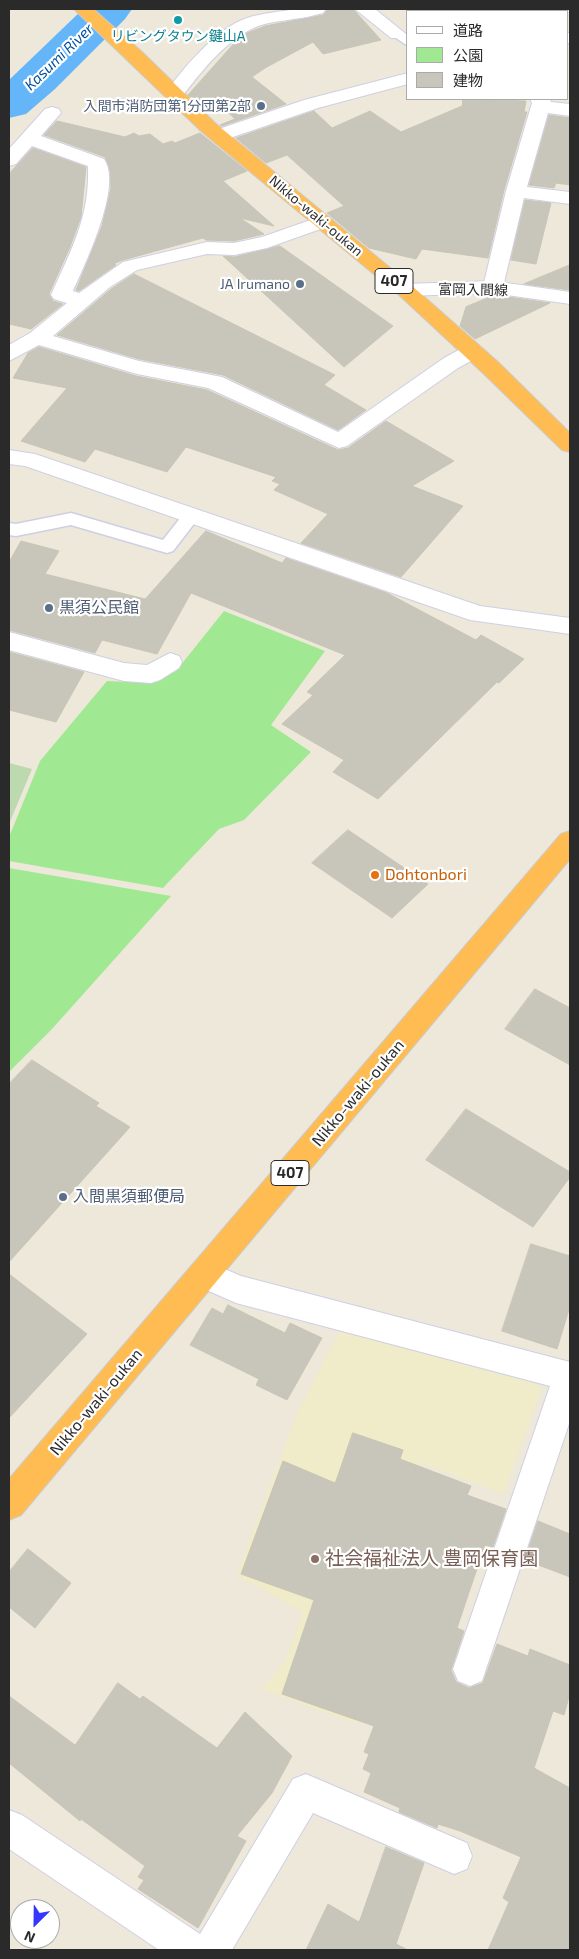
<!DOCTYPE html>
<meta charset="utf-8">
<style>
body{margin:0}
#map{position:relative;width:579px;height:1959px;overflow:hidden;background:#ede8da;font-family:"Exo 2","Noto Sans JP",sans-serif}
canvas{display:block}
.frame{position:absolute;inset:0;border:10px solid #2a2a2a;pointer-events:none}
.legend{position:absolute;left:406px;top:10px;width:162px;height:90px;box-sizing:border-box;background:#fff;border:1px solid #aaa;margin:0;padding:6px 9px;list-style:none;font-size:15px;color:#2a2a2a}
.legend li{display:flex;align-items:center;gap:10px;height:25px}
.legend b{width:25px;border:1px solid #aaa}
.north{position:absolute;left:10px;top:1899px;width:50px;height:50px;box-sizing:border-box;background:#fff;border:1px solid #aaa;border-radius:50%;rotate:203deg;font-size:14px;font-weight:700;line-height:20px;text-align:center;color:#2a2a2a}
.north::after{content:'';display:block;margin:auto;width:18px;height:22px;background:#3537ff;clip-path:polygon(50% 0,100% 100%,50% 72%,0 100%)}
</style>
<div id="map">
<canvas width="579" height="1959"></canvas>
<div class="frame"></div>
<ul class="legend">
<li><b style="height:6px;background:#fff"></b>道路</li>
<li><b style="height:14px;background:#a0e992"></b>公園</li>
<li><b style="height:14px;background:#c8c5ba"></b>建物</li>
</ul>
<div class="north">N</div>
</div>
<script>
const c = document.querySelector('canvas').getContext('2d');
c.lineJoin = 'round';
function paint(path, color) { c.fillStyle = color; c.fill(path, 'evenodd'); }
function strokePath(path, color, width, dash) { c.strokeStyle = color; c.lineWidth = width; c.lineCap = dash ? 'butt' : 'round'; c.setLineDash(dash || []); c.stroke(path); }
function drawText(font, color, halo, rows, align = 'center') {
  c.font = font + ' "Exo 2","Noto Sans JP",sans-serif'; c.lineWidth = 4.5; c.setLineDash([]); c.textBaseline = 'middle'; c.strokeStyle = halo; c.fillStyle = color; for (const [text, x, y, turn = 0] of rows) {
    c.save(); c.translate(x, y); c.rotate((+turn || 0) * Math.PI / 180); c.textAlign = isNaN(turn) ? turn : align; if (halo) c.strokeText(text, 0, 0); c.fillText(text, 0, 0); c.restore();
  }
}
const education = new Path2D(`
 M342 1327 534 1379 541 1390 503 1494 420 1462 347 1684 368 1691 357 1724 262 1689 286 1660 303 1612 237 1575 297 1413Z`);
const green = new Path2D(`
 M224 611 325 651 271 725 311 752 244 820 219 829 163 888 9 861V837L40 761 107 681 152 683 176 671Z
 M9 868 171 896 52 1029 9 1072Z`);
const cemetery = new Path2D(`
 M9 763 32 769 9 824Z`);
const river = new Path2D(`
 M83 9H132L125 19 55 89 26 114 9 118V80Z`);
const building = new Path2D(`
 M328 9H353L381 40 323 54 313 42 265 68 252 77 286 104 222 126 220 125 235 119 214 99 200 106 188 95 237 40 247 33 265 26 323 15Z
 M463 99 526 101 524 112H527L504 190 488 258 422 249 416 259 369 248 327 213 344 206 287 155 266 163 236 138 314 111 332 128 370 111 401 132 462 106Z
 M549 115 570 118V185L556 183 554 188 529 185Z
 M57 121 125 137 134 133 139 136 150 134 163 144 172 141 175 143 200 133 247 171 223 181 274 226 240 218 264 234 234 241 206 240 203 238 123 260 113 264 116 265 79 291 76 290 102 226 111 188 110 171 105 157 44 135Z
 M33 148 86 167 81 217 70 247 49 294 53 301 63 304 31 329 9 324V174Z
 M525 200 551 203 536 264 511 260Z
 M280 246 393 326 344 367 223 256 234 257Z
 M570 265V290L524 284Z
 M134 274 335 375 324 385 366 410 338 430 223 375 139 359 57 335 111 289Z
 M495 295 550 303 475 339 460 326 466 307Z
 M39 347 136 376 207 390 338 450 348 448 386 421 454 461 412 486 463 506 401 577 301 543 328 514 274 490 280 484 272 481 276 477 186 447 167 472 95 449 85 462 21 441 67 388 13 378 28 353Z
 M206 531 282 563 286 558 387 593 476 640 481 635 524 659 499 683 497 682 378 799 333 772 344 760 282 724 313 695 307 692 345 655 191 593 157 654 102 640 95 653 9 630V562L21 541 59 551 45 574 145 599Z
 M9 652 84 672 56 722 9 710Z
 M348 830 428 884 392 918 312 863Z
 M535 989 570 1008V1065L505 1029Z
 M32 1060 99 1103 96 1106 130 1127 9 1262V1084Z
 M466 1109 570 1172V1177L533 1227 426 1160Z
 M531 1244 570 1256V1306L557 1349 502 1331Z
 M9 1274 87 1334 9 1418Z
 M228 1305 285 1333 290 1323 322 1338 287 1400 256 1385 259 1379 190 1345 212 1308 223 1314Z
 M353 1433 403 1450 400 1459 471 1486 467 1495 506 1509 493 1547 485 1545 457 1628 464 1631 451 1670 456 1682 469 1688 483 1683 497 1644 528 1656 530 1649 570 1665V1693L564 1715 553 1711 534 1768 570 1788V1950H488L509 1902 503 1898 521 1857 460 1831 438 1824 437 1828 399 1812 400 1808 364 1792 371 1773 363 1769 369 1754 364 1752 374 1726 282 1694 314 1600 241 1574 283 1461 335 1483Z
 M538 1521 570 1534V1577L525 1560Z
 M28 1549 71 1583 35 1628 9 1607V1572Z
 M118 1683 140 1699 143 1696 217 1748 245 1712 292 1756 272 1793 237 1836 246 1841 198 1928 138 1889 144 1880 138 1877 145 1866 81 1819 80 1821 9 1763V1696L75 1745Z
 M386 1847 424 1863 396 1944 408 1950H306L328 1904 359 1922Z`);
const lane = new Path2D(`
 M397 30 408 35V46L390 34Z
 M191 510 197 512 200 516 173 551 167 553 71 525 16 536 9 535V523L16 524 71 513 163 540 185 512Z`);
const street = new Path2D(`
 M296 9H326L323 13 315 15C297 20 275 20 258 26 226 39 201 72 181 98H167L165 94C182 69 217 28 247 18 262 13 280 12 296 9Z
 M355 9H375L406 34 403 38H391Z
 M568 33H570V43H568Z
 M408 73V84L318 108 227 139H213L211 135 213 131 304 100Z
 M530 99H550L551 102 570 104V116L548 113 527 187 570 192V204L524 198 503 287 500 291 493 293 486 291 483 287 506 191 532 103Z
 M52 107 59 109 61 113 41 136 104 159C123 186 85 264 73 291L79 293 123 262 207 242 234 243 262 237 322 216 329 218 332 222 329 226 267 248 234 255 207 254 137 270 110 287 53 336 139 361 222 377 338 432 444 358 466 346 473 344 480 346 484 351 480 356 458 368 347 446 339 448 208 388 137 374 39 345 9 361V345L30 333 67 303 54 299 51 295C71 250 90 217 88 166L32 146 16 164 9 166V149L45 109Z
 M9 450 35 454 480 606 570 618V634L470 620 25 466 9 464Z
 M9 632 124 663 147 665 170 653 179 656 182 662 179 668 160 680 151 683 124 681 9 650Z
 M204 1260 241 1276 570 1362V1421L482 1681 470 1686 458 1681 453 1669 550 1386 236 1303 193 1284 189 1274 193 1264Z
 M306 1774 467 1843 472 1856 467 1869 454 1874 313 1813 232 1950H159L9 1849V1810L22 1815 200 1934 293 1779Z`);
const secondary = new Path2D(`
 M493 281 570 292V304L493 293 405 296 398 294 395 290 398 286 405 284Z`);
const highway = new Path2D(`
 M74 9H93L142 52 215 123 412 286 499 363 570 433V452L562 450 483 373 398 294 201 131Z
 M570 831V859L21 1515 9 1520V1479L561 834Z`);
const markers = [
 [178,20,5,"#0f9aa8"],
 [261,106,5,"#5c6f8a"],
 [300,284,5,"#5c6f8a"],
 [49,608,5,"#5c6f8a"],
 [375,875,5,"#e8710a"],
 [63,1197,5,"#5c6f8a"],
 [315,1559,5,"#8d6e63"]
];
const farCulturenames = [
 ["リビングタウン鍵山A",178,36]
];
const farServicenames = [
 ["入間市消防団第1分団第2部",251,106],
 ["JA Irumano",290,284]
];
const farStreetnames = [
 ["Nikko-waki-oukan",316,216,40],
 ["富岡入間線",473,290,1]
];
const farWaternames = [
 ["Kasumi River",59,57,-44]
];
const shields = [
 [394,281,38],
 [290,1173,38]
];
const shieldNames = [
 ["407",394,281],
 ["407",290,1173]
];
const serviceNames = [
 ["黒須公民館",59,608],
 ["入間黒須郵便局",73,1197]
];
const foodNames = [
 ["Dohtonbori",385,875]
];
const streetNames = [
 ["Nikko-waki-oukan",358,1093,-50],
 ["Nikko-waki-oukan",96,1402,-50]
];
const nearEducationnames = [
 ["社会福祉法人 豊岡保育園",325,1559]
];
paint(education, '#f0ebc8');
paint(green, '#a0e992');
paint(cemetery, '#bcd9b0');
paint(river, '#64b6f9');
paint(building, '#c8c5ba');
strokePath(building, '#c9c5b4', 1);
strokePath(lane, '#cfcfe4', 3);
strokePath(street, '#cfcfe4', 2);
strokePath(secondary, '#cfcfe4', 2);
strokePath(highway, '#ccc', 2);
paint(lane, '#fff');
paint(street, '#fff');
paint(secondary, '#fff');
paint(highway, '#ffbc53');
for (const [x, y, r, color] of markers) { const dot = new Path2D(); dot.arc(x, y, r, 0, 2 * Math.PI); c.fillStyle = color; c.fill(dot); strokePath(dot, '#fff', 2); }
drawText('14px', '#0d838f', '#fff', farCulturenames);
drawText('14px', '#4e5e75', '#fff', farServicenames, 'right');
drawText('14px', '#2a2a2a', '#fff', farStreetnames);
drawText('italic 15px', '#0250a5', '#fff', farWaternames);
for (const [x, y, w] of shields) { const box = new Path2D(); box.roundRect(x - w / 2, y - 12.5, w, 25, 4); c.fillStyle = '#fff'; c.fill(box); strokePath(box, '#2a2a2a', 1); }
drawText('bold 15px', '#2a2a2a', null, shieldNames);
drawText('16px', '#4e5e75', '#fff', serviceNames, 'left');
drawText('16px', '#c56008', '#fff', foodNames, 'left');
drawText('16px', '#2a2a2a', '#fff', streetNames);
drawText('19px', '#785e54', '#fff', nearEducationnames, 'left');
</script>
